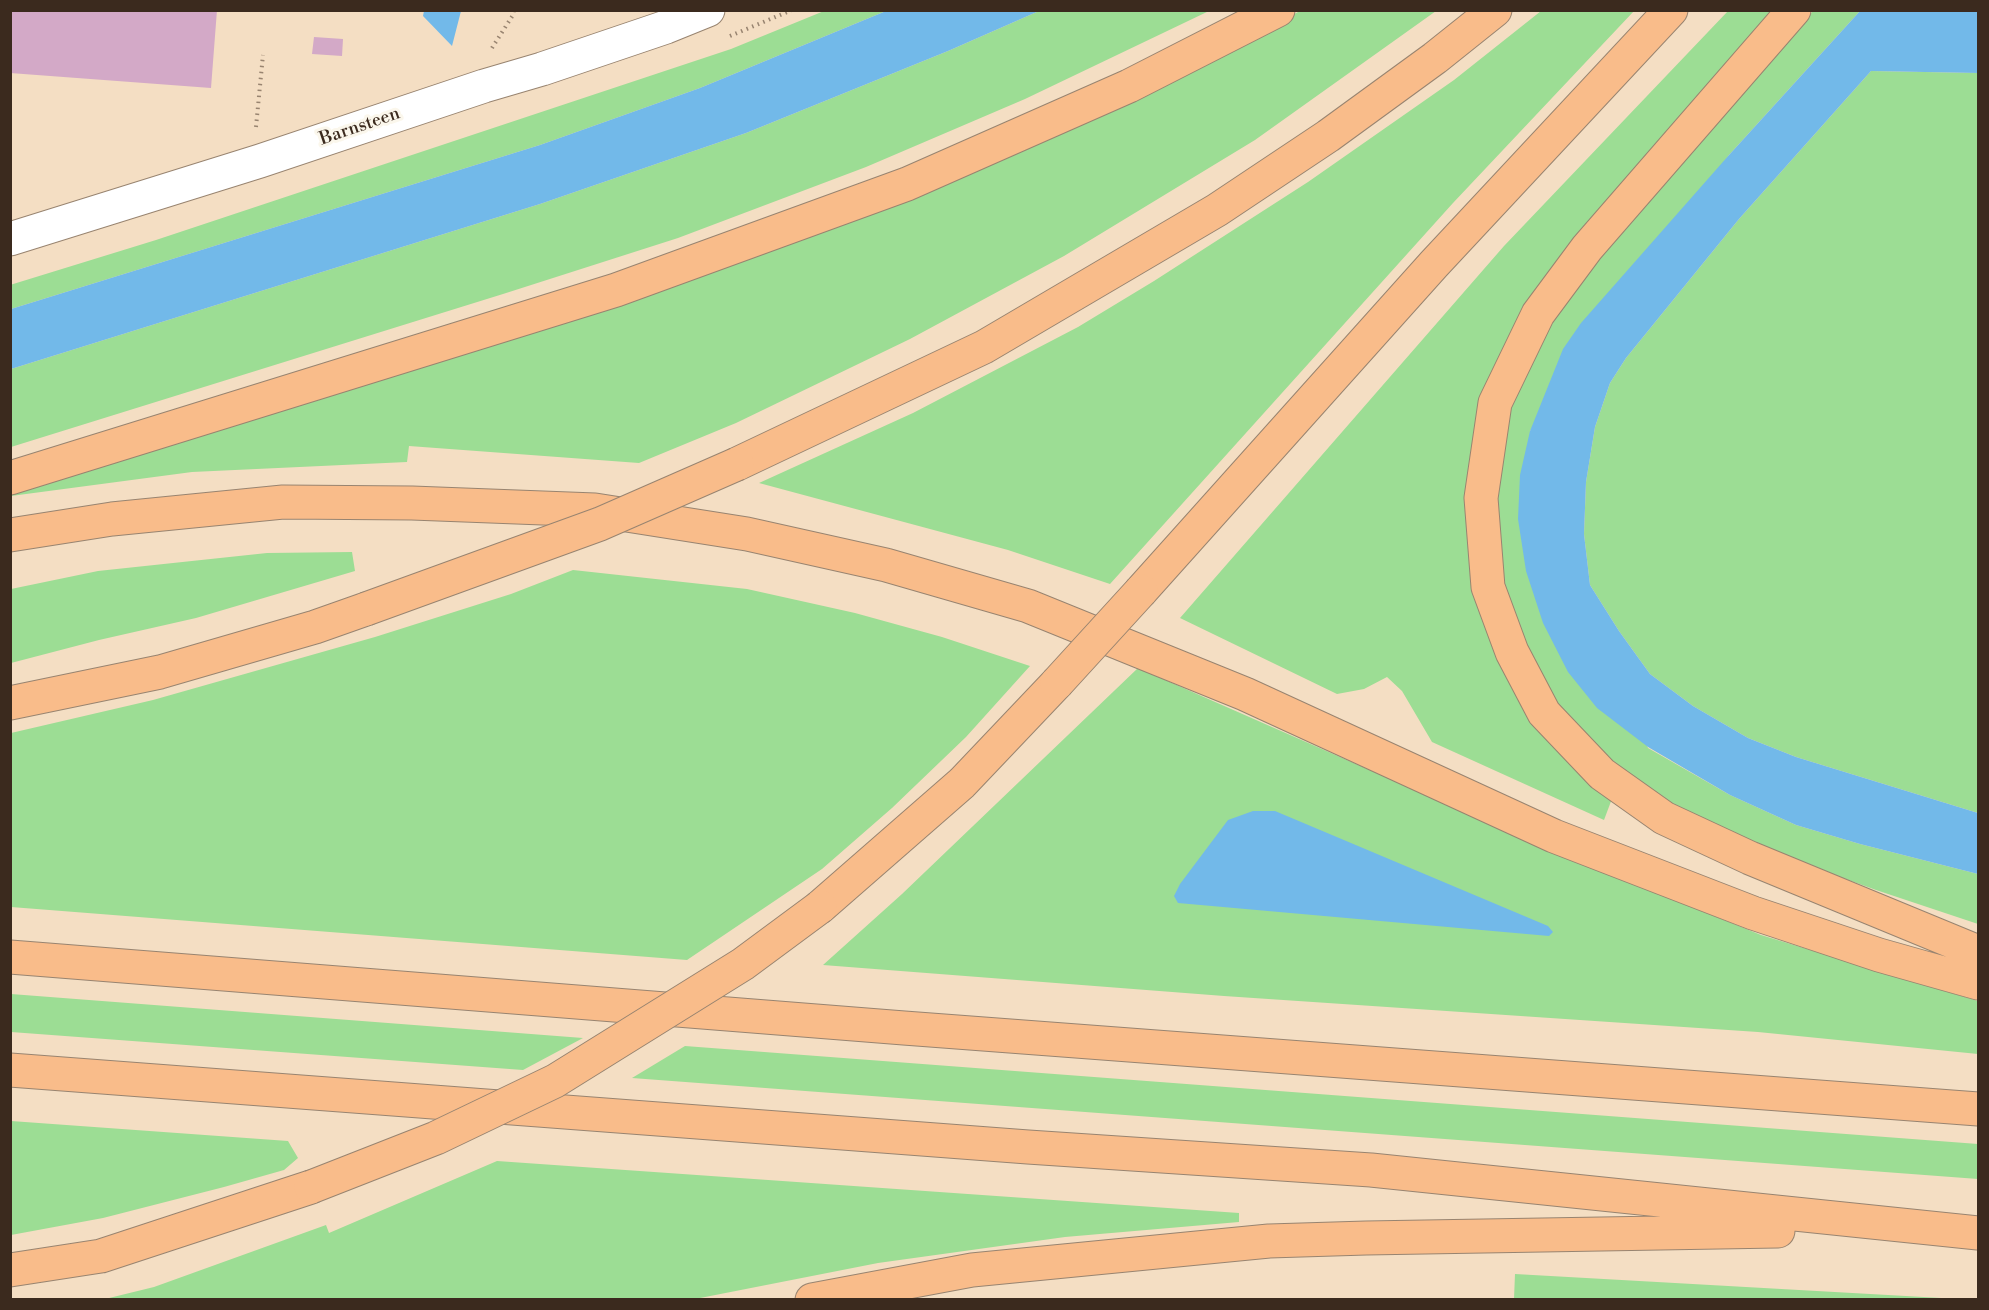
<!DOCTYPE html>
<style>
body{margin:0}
#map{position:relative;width:1989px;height:1310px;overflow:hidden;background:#f4dec3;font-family:"Libre Bodoni",serif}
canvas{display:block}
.frame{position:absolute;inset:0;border:12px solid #3b2a1e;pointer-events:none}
</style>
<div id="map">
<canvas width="1989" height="1310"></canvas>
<div class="frame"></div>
</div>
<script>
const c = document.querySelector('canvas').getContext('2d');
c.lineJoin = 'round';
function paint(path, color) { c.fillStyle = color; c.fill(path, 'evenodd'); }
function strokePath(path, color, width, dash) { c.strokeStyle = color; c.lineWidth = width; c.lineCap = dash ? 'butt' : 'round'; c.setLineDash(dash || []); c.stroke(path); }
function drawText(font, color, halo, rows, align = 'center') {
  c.font = font + ' "Libre Bodoni",serif'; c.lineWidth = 6; c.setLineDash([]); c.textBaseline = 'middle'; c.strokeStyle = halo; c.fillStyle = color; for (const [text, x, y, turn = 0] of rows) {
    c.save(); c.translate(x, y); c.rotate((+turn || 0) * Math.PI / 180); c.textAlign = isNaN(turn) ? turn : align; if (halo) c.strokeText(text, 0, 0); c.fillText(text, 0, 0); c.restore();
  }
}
const green = new Path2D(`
 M824 11H886L700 88 540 145 11 309 10 285 156 240 731 49Z
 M1039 11H1209L1025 99 866 167 678 238 503 294 11 447V369L540 204 746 133 948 51Z
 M1300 11H1436L1255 140 1064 256 910 339 736 423 639 463 409 446 407 462 192 472 11 496 10 488 429 362 1275 24Z
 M1541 11H1634L1453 203 1110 584 1008 550 759 483 913 413 1078 327 1154 281 1308 182 1454 80Z
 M1728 11H1784L1526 314 1478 589 1613 796 1604 820 1432 742 1402 691 1387 677 1364 689 1337 694 1180 618 1504 246Z
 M1813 11H1860L1729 155 1530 431 1648 748 1730 795 1796 825 1860 844 1978 874V924L1876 890 1752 845 1669 808 1608 765 1554 705 1522 648 1499 581 1490 498 1507 405 1548 320 1698 136Z
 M1871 71 1978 73V813L1796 757 1748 738 1693 706 1650 674 1619 631 1590 585 1584 534 1586 482 1595 427 1610 383 1626 358 1739 219Z
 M352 552 355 571 196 618 99 640 11 663V589L98 571 267 553Z
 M573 570 747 589 855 613 942 637 1030 666 966 737 892 808 822 869 687 960 11 907V733L153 700 375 637 511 594Z
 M1138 668 1549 849 1761 935 1978 1001V1054L1758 1032 1224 996 823 965 902 894Z
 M11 994 583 1038 523 1070 11 1032Z
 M685 1046 1978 1144V1179L632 1078Z
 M11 1121 288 1141 298 1158 284 1170 224 1187 103 1218 11 1235Z
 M497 1161 1239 1213V1222L1065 1237 878 1263 695 1299H105L154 1287 326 1225 329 1233Z
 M1515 1274 1959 1299H1514Z`);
const water = new Path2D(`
 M424 11H461L452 46 423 16Z
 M886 11H1039L948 51 746 133 540 204 11 369V309L540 145 700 88Z
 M1860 11H1978V73L1871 71 1739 219 1626 358 1610 383 1595 427 1586 482 1584 534 1590 585 1619 631 1650 674 1693 706 1748 738 1796 757 1978 813V874L1860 844 1796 825 1730 795 1648 747 1597 708 1568 672 1543 623 1526 571 1518 519 1520 475 1530 431 1563 349 1581 323 1729 155Z
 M1253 811H1275L1548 926 1553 932 1549 936 1178 903 1174 896 1180 884 1228 820Z`);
const building = new Path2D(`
 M10 10H217L211 88 10 73Z
 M314 37 343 39 342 56 312 54Z`);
const path = new Path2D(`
 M730 36 792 10
 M492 48 513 15 514 10
 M256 127 263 55`);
const minor = new Path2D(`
 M10 239 260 161 484 86 542 69 666 27 708 10`);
const highway = new Path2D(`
 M1794 10 1587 248 1538 314 1495 403 1481 498 1488 587 1512 652 1544 713 1602 774 1664 818 1750 858 1978 952
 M737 464 984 347 1217 210 1328 136 1435 58 1495 10
 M10 478 616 290 907 184 1129 86 1278 10
 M10 535 112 519 283 502 412 503 595 510 747 534 886 565 1028 606 1245 694 1554 836 1753 913 1879 955 1978 983
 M1141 591 1434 264 1671 10
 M10 703 160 672 315 627 366 609
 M820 907 962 783 1057 683
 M10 957 904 1028 1978 1109
 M10 1070 1028 1147 1371 1170 1978 1233
 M10 1270 101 1256 311 1187
 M812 1300 972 1270 1269 1241 1366 1238 1778 1231`);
const highwayBridge = new Path2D(`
 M366 609 600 524 737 464
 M1057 683 1141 591
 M311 1187 436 1138 555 1081 743 964 820 907`);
const streetNames = [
 ["Barnsteen",360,127,-19]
];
paint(green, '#9cdd94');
paint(water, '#72b9e9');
paint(building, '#d3a9c7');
strokePath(minor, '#988470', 35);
strokePath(highway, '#988470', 35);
strokePath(path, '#988470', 4, [1.5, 4.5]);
strokePath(minor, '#fff', 33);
strokePath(highway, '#f9bc8a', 33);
strokePath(highwayBridge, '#988470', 35, []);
strokePath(highwayBridge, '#f9bc8a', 33);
drawText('18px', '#3b2a1e', '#fbf7ec', streetNames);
</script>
